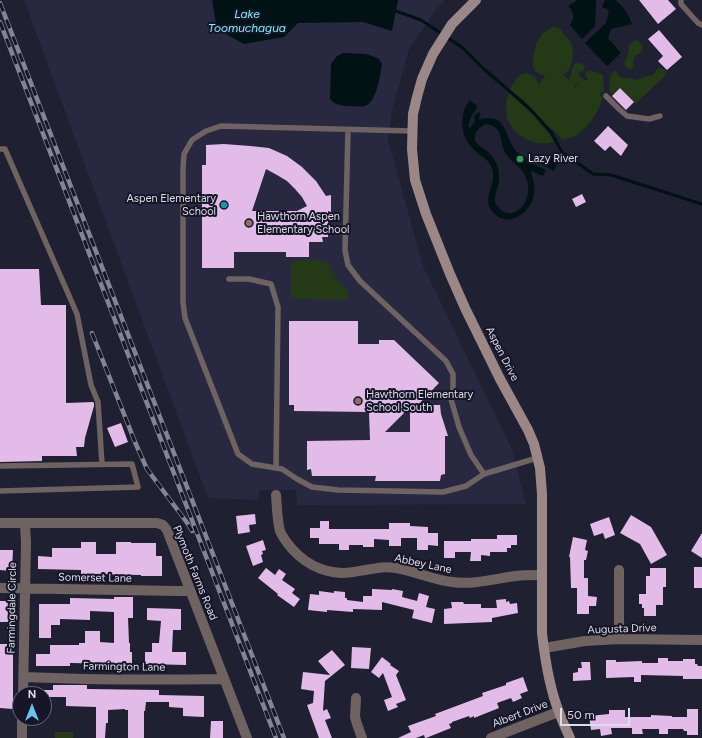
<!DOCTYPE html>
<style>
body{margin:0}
#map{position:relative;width:702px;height:738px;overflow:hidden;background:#1f2032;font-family:Figtree,sans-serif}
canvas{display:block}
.north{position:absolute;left:12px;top:686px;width:40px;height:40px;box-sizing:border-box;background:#161628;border:1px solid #656676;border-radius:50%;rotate:0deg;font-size:11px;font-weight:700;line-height:16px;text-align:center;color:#dcddea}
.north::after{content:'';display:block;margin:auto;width:14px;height:18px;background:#69c3f1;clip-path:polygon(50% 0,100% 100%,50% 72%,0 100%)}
.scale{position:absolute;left:560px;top:708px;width:70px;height:18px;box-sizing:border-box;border:2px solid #dcddea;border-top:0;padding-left:5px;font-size:12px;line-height:14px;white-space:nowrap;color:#dcddea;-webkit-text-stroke:3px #161628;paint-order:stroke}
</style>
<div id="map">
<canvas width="702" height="738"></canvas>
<div class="north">N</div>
<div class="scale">50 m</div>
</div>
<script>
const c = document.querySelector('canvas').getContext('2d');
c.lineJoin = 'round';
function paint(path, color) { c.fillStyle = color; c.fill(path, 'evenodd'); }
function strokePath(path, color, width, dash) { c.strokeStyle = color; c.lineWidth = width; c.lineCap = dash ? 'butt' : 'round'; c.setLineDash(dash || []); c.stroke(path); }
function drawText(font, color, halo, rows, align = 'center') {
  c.font = font + ' Figtree,sans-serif'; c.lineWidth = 4; c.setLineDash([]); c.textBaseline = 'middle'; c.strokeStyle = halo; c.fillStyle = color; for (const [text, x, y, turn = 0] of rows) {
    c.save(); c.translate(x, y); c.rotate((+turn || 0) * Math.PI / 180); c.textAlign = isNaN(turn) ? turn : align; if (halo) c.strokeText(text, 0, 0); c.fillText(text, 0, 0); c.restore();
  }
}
const built = new Path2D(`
 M24 0H445L437 8 409 49 392 110 388 140 423 266 512 449 526 504 297 505 296 490H260L258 500 208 498Z`);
const green = new Path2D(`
 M553 27C559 27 560 28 563 33 565 37 570 39 571 43 575 50 572 65 568 71 567 73 564 74 563 74L569 80 574 64C579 62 582 63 585 67L582 72 580 71 578 75 584 80C579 82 574 83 574 89 577 83 581 80 588 80L585 74 588 70 602 74 603 77 604 93 600 92V96L603 97C600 110 589 127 577 135 573 138 567 139 562 140L558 134 547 126 523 100 510 90C514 81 522 67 533 76 536 78 537 81 539 84L545 76 536 72 532 64 536 44 542 34Z
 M637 40C642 43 645 50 639 54 636 56 635 55 634 58 632 61 633 64 634 67L630 69 625 66 624 63 628 55 629 45 634 41Z
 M658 68H661L667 71 664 77 635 104 620 88 612 94 610 92C609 84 608 77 614 71L617 72 618 75 622 78H630L637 80 644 77 653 75Z
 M509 92 536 118C541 127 550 132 554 142 537 147 515 138 508 120 505 111 506 101 509 92Z
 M320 260V262H329C332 274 338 282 348 290L347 300 291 299V261Z
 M55 732H73V738H55Z`);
const water = new Path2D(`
 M212 0H398L392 31 363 22 298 23 284 37 244 44 217 29Z
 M577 0H596L595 26 582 39 570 25C575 18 574 12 568 6Z
 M605 0C608 0 612 0 614 0 623 4 629 16 632 24L611 29 608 38 621 53 607 66 585 43 606 23 609 10 602 7Z
 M343 53 366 54 378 58 382 64C380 75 377 102 365 106 361 107 355 106 350 106 342 106 335 105 330 99L331 64 337 56Z
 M470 100 478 107C473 113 468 120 469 128L471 127 475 121 474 116 479 112 481 115 479 117V119C512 112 501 141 521 155 526 158 529 160 535 158L536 161 533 163V164L546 170 543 176 531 171C532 179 536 186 534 194 531 214 506 230 492 211 482 198 495 186 493 173 491 160 482 157 474 150 463 140 460 124 464 110 465 107 468 103 470 100ZM486 124C505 127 498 140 506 154 510 160 516 164 521 169 529 179 531 193 524 204 521 208 517 212 512 213 507 214 502 212 499 208 490 199 499 190 499 180 499 175 499 169 497 165 495 160 491 154 486 150 482 147 477 146 475 140 473 132 480 127 486 124Z
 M546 155 559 160 554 171 542 165Z`);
const stream = new Path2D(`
 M393 10 421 20 463 48 484 69 530 109 551 132 562 152 593 174 611 175 702 204`);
const building = new Path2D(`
 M639 0H668L676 9 658 24Z
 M659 30 682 57 667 70 658 61 663 56 648 39Z
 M620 88 634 102 626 110 612 96Z
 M608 126 628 145 621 156 610 146 605 151 594 141Z
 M224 144 250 146 269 148 287 156 302 167 316 181 326 196 331 195V212L328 211V237H322L323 242H309V257H286V252H234V268H202V165H206V145ZM266 169 277 175 287 181 295 189 302 197 307 206 297 211H252Z
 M582 194 586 202 576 207 572 199Z
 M0 269H39L41 305H66V403L93 402 94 403V406L85 438 84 447H76L77 456H42V461L0 462Z
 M289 321H358V344H379V340H394L439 383 418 405H440L441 414 448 436H445V474L441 475 440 481H375L376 476H312L311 469 307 470V441L370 440 369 412 294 411V405H289ZM410 407V432H385Z
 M121 423 128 442 115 447 107 428Z
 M255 514 256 524 249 525 250 532 238 534 236 516Z
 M631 515 651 527 667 555 651 564 640 544 620 533Z
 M609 517 615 535 605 539 603 533 594 536 590 524Z
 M320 521H329V529H389V523H410V526L428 527V533H438V546L428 545V550H417V538H401V546H389V540L374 539V547H363V545H349V550H339V544H319V538H310V528H320Z
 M702 533V558L691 551Z
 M497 535H517V545H511V548H507V552H490V556L481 555V561H470L471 552H455V558H444V541H471V539H497Z
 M573 537 587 540 585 550 588 551 586 560H584V578H588V596L597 597 596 606H589V614H577V588H571L570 557H569Z
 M263 540 266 550 262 551 263 554 261 555 263 562 253 566 246 546Z
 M81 542H96V554H116V542H131V543H156V556H162V576H141V575L81 574V570L38 569V556L52 557V548H81Z
 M0 550H13L12 571 0 570Z
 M694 567H702V588H694Z
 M266 568 275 575 279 569 286 574 282 580 295 589 292 593 300 599 294 607 277 595 278 594 258 578Z
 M650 568H666V587H663V605H656V616H644V608H642V604H639V594H646V576H650Z
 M372 589 392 590V589L403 591 402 597 417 601 419 593 429 596 426 607 435 609 432 623 412 618 414 610 382 602V610L353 609V612L327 610V612L308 610 310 594 319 595V591L334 593V591L345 592V598H347V600L363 602V596H372Z
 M114 597H133V618H128L129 643H130V652H132V664L70 663V666H36V654H50V645H79V643H85V631H100V642L114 643V612L90 611V620L60 619V625H51V638H39V604H70V598L114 599Z
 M506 599V602L509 601 510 604 517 603 518 613 492 618V622L444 624V609L452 608 451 602H463L464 604H481V608H497L496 600Z
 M0 601H10L9 622H0Z
 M147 608 181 609V630H173L172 652H186V665L145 664V652H152V643H159L161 621 147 620Z
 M0 644H13V709L0 708Z
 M352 647 371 648 369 669 351 668Z
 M332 650 345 665 325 681 323 711 327 709 331 718 325 720 332 738H319L307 705 313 703 314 691 301 689 303 672 330 675 318 661Z
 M382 657 391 664 390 665 399 671 396 675 406 700 396 704 398 707 388 711 384 700 392 697 383 673 379 678 371 672Z
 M658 658H668V661H683V659H695V664H697L698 666H702V679H683V676L641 675V682H634V677L606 678V660H616V662L642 661V663H658Z
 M581 662H590L591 680 573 681V673L578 672V668H582Z
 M523 677 528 691 520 694 522 698 513 702 511 698 497 703 499 708 474 718V716L470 718 469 716 452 722V723L449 724 451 728 426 738H425L424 735 416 738H398L411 732 408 726 436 716 435 714 483 696 482 693 506 685V683Z
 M53 685H87V689L159 690V695L204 696V717L183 716V708L169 707V702H146L145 711H144V738H128V710H125V709L108 710V723H106L105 738H96V707L66 706V697H44V690H53Z
 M687 709H698V735H687V731H684L683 729H668V734H659V729H642L643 734H632V728H611L612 734 601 736 600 729 591 730 589 716 609 714V710H625V717H651V715L672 716V717H687Z
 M211 721H223V738H210Z`);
const lane = new Path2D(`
 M681 0V4L698 23 702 25
 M606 96 619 109 627 116 649 119 660 116
 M348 130 345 250 348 265 360 281 446 361 453 374V389L451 399 459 427 471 455 484 474
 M412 131 221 126 206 131 192 140 184 154 183 169V302L185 318 238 454 252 464 282 469 297 479 312 487 338 490 443 492 466 486 484 474 537 458
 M0 149H5L77 314 91 385 98 402 102 464
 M229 279H249L271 284 278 307 276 468
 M0 466 132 464 138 487 0 491`);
const street = new Path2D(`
 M276 495C277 507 277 520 280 531 282 536 285 540 288 544 301 561 320 572 342 573 352 573 362 570 372 569 380 567 389 567 396 568 415 571 433 580 452 582 473 585 494 579 515 576 524 575 533 575 542 575
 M0 523H157L163 525 167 530 247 738
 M619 570V639
 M0 588 178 591H190
 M544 648 585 641 619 639 702 640
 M24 677C90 680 157 680 224 679
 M23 694 26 543 25 523
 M356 698 355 717 357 724 362 738
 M22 738V718
 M491 738 558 712`);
const secondary = new Path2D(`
 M476 0 452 24 433 54 422 79 417 97 413 114 412 149 415 180 426 214 450 274 465 308 500 379 528 430 534 444 540 468 542 494V633C545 660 549 687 559 712 562 721 566 729 570 738`);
const rail = new Path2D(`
 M0 3 284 738
 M0 22 276 738
 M92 333 135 442 147 469 188 524 192 531`);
const markers = [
 [520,159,4,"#2e9e5b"],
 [224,205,4,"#0f9aa8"],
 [249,223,4,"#8d6e63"],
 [358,401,4,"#8d6e63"]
];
const poiNames = [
 ["Lazy River",528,159],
 ["Aspen Elementary",216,199,"right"],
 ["School",216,212,"right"],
 ["Hawthorn Aspen",257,217],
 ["Elementary School",257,230],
 ["Hawthorn Elementary",366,395],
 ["School South",366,408]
];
const streetNames = [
 ["Aspen Drive",502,354,63],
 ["Abbey Lane",423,564,12],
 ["Plymoth Farms Road",195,573,68],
 ["Somerset Lane",95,578,1],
 ["Farmingdale Circle",12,608,-89],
 ["Augusta Drive",622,629,-2],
 ["Farmington Lane",124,667,1],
 ["Albert Drive",520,714,-21]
];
const waterNames = [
 ["Lake",247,14],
 ["Toomuchagua",247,28]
];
paint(built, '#282941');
paint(green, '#243916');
paint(water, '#001214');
strokePath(stream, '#001214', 3);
paint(building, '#e2bbe8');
strokePath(lane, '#6f6362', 5.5);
strokePath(street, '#6f6362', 10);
strokePath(secondary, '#9b8786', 10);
strokePath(rail, '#848594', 4.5);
strokePath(rail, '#161628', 3, [9]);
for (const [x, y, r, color] of markers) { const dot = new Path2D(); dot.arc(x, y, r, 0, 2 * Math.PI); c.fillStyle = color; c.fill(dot); strokePath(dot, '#161628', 1.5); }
drawText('11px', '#dcddea', '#161628', poiNames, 'left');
drawText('11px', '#dcddea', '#161628', streetNames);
drawText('italic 12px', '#7ff0fc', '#161628', waterNames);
</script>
